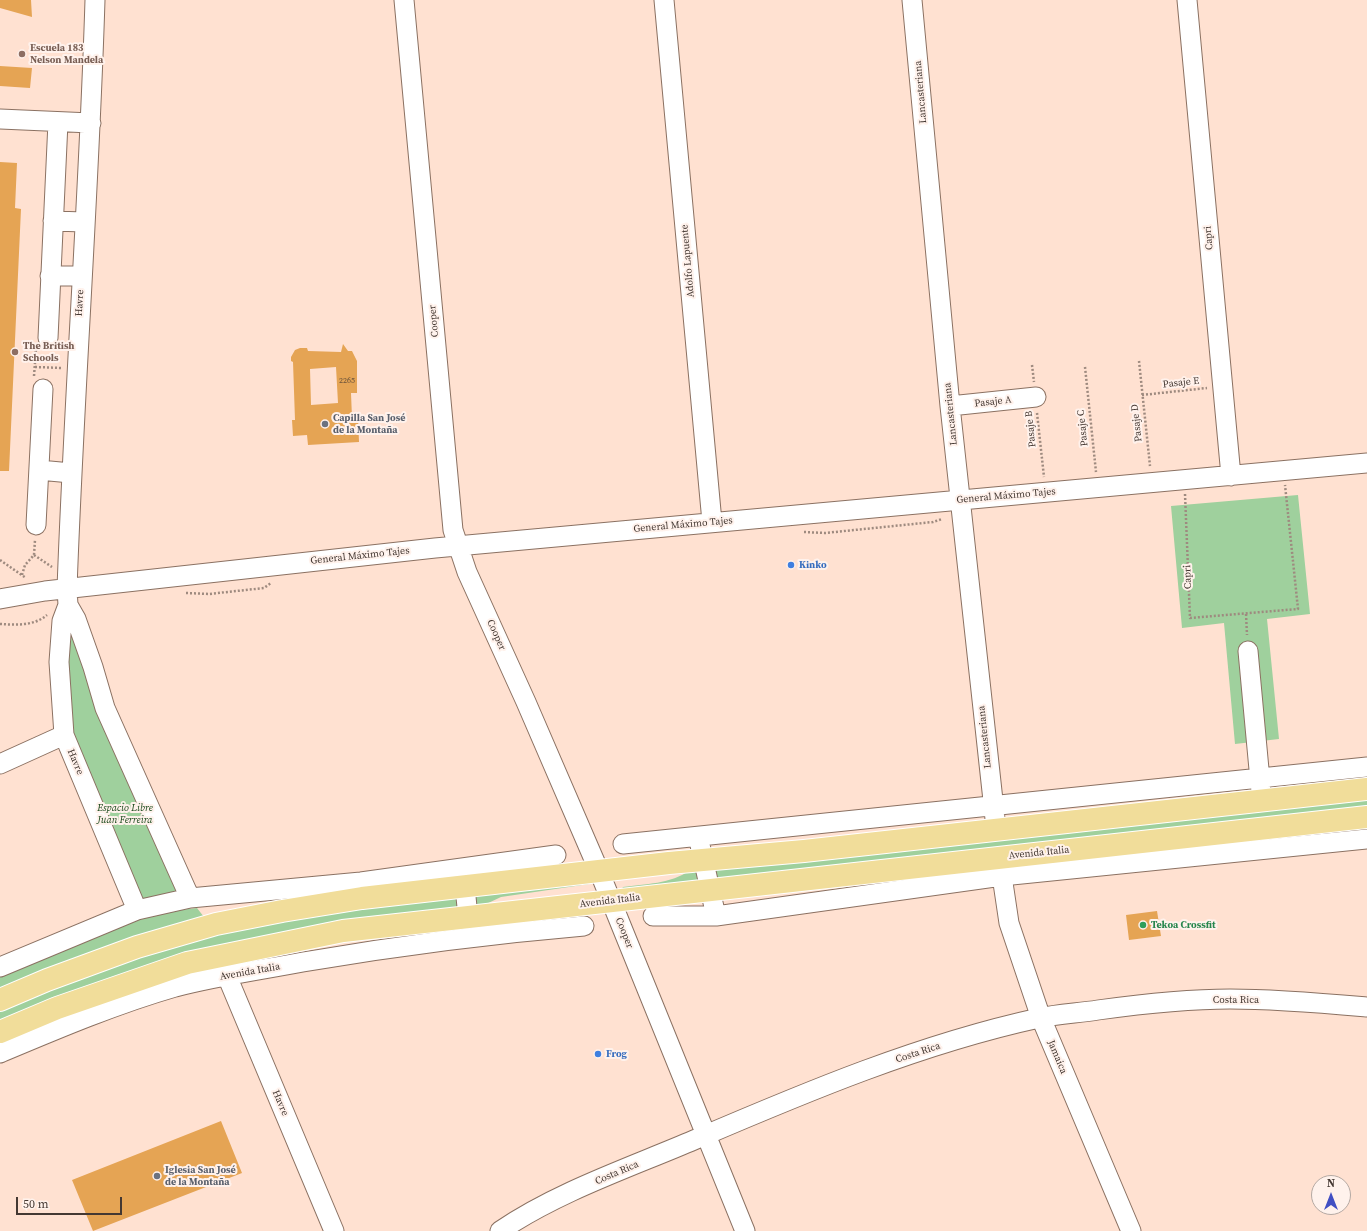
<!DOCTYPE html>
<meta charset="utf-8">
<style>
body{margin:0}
#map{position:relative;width:1367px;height:1231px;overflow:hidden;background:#ffe1d1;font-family:"Source Serif 4",serif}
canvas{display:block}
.north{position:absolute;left:1311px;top:1175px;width:40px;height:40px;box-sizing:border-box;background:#fff2ec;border:1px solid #b4a8a2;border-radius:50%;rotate:0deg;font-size:11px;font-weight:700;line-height:16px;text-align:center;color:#443832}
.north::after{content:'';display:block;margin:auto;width:14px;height:18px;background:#414fc3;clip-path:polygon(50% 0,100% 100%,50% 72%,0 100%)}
.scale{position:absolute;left:16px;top:1197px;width:106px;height:18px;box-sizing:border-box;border:2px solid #443832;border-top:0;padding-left:5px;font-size:12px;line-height:14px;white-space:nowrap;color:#443832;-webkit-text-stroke:3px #fff2ec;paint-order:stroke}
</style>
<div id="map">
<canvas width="1367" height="1231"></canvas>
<div class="north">N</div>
<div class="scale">50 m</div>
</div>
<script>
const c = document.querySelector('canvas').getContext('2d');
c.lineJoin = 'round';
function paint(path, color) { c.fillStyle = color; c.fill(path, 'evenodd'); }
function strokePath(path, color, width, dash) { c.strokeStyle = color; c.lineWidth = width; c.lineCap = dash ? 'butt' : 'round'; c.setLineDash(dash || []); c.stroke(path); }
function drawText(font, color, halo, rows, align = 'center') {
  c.font = font + ' "Source Serif 4",serif'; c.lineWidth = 4; c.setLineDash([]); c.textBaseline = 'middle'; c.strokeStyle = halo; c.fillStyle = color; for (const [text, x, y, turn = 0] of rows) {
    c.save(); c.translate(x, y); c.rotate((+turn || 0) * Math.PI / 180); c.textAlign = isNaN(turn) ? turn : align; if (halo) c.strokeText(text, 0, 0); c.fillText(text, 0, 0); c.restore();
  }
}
const green = new Path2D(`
 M1298 495 1310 614 1267 619 1279 739 1235 744 1224 623 1182 628 1171 506Z
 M69 626 177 890 175 893 144 900 140 896 70 734 67 627Z
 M1367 797V810L716 880 714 871 716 869Z
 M690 870 696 871 699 880 697 882 621 890 623 887C645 884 671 884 690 870Z
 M590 882 589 884 501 897 484 905 476 906 474 894Z
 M458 896V908L324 925 216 946 0 1023V1010L177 943 284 919Z
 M197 908 204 917 0 993V973L144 914Z`);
const building = new Path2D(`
 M0 0H31L32 17 0 8Z
 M0 66 32 68 30 88 0 86Z
 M0 162 17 163 15 208 21 209 9 471H0Z
 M343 344 348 351H352L357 361V393H351L352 418H358L359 442 308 445 307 435 293 436 292 420H295L293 362 291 361V357L295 350 300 348H307L308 351 341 352ZM336 367 338 403 311 405 310 369Z
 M1157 911 1161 936 1129 940 1126 915Z
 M221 1121 242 1173 93 1231 72 1180Z`);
const path = new Path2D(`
 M1139 361 1150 466
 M1032 365 1034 382
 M35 367 62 368
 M1085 367 1096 472
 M34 376 36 349
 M1142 395 1207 388
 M1037 413 1044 477
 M1185 494 1190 618 1298 609 1285 485
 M804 532 825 533 933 522 942 519
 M34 555 52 567
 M0 560 26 578
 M22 575 25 565 34 555 35 540
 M186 593 209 594 264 588 271 583
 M1246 614 1247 635
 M0 624C16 625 34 626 47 615`);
const minor = new Path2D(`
 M95 0C89 197 74 393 67 589L68 605 76 619 93 667 105 708 190 898
 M404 0 453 530 467 572 526 702 599 871 745 1231
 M664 0 712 522
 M912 0 950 406 996 828
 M1187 0 1231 476
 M0 119 91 123
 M53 221 84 222
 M50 276H82
 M48 338 58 122
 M950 406 1036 397
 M39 470 71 473
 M36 525 43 389
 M0 599 45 591 435 548 1367 463
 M68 605 62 621 59 662 64 735 137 910
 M1248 651 1261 791
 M0 764 64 735
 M623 844 1367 767
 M700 845 716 916
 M1002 876 1009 923 1041 1018 1131 1231
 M465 887 468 917
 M653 916H716L1002 876 1367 839
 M0 967 137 910 190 898 361 882 556 855
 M227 976 334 1231
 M0 1053C57 1029 116 1004 175 987 217 976 260 970 303 962 396 946 490 934 584 926
 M500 1231C557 1192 631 1167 694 1140 806 1092 920 1044 1039 1018 1058 1014 1079 1013 1098 1010 1142 1004 1186 999 1230 999 1276 999 1321 1003 1367 1007`);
const major = new Path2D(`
 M0 1000 47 980 137 947 216 924 282 911 362 898 669 863 804 851 1367 789
 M0 1032 57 1008 187 963 343 931 1367 817`);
const markers = [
 [22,54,4,"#8d6e63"],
 [15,352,4,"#8d6e63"],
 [325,424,4,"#6b7280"],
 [791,565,4,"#3f7fe0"],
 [1143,925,4,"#2e9e5b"],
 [598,1054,4,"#3f7fe0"],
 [157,1176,4,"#6b7280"]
];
const numberNames = [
 ["2265",347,381]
];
const educationNames = [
 ["Escuela 183",30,48],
 ["Nelson Mandela",30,60],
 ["The British",23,346],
 ["Schools",23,358]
];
const streetNames = [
 ["Lancasteriana",921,92,-95],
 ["Capri",1209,238,-95],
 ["Adolfo Lapuente",688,261,-95],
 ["Havre",80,303,-87],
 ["Cooper",434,321,-95],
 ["Pasaje E",1181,383,-6],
 ["Pasaje A",993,402,-6],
 ["Lancasteriana",951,414,-96],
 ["Pasaje D",1137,423,-96],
 ["Pasaje C",1083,428,-96],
 ["Pasaje B",1031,429,-96],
 ["General Máximo Tajes",1006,496,-5],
 ["General Máximo Tajes",683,525,-5],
 ["General Máximo Tajes",360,556,-6],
 ["Capri",1188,577,-92],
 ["Cooper",496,635,66],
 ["Lancasteriana",985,737,-96],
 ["Havre",75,762,67],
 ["Avenida Italia",1039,853,-6],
 ["Avenida Italia",610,901,-7],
 ["Cooper",624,933,68],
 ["Avenida Italia",250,972,-10],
 ["Costa Rica",1236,1000],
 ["Costa Rica",918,1053,-18],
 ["Jamaica",1057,1057,67],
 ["Havre",280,1103,67],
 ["Costa Rica",617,1173,-23]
];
const worshipNames = [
 ["Capilla San José",333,418],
 ["de la Montaña",333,430],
 ["Iglesia San José",165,1170],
 ["de la Montaña",165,1182]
];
const shopNames = [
 ["Kinko",799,565],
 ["Frog",606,1054]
];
const parkNames = [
 ["Espacio Libre",125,808],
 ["Juan Ferreira",125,820]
];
const leisureNames = [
 ["Tekoa Crossfit",1151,925]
];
paint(green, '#9fd09d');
paint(building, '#e5a454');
strokePath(minor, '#8b7162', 21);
strokePath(major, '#fff', 24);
strokePath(path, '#9e8a7f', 2.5, [2, 2]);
strokePath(minor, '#fff', 19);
strokePath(major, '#f1dd9a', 22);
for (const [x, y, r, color] of markers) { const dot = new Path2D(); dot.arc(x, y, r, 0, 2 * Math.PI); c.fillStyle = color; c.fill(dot); strokePath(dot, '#fff2ec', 1.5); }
drawText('8px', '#6c533a', null, numberNames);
drawText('bold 10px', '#785e54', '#fff2ec', educationNames, 'left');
drawText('10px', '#443832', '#fff2ec', streetNames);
drawText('bold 10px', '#5b616d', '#fff2ec', worshipNames, 'left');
drawText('bold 10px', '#366cbe', '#fff2ec', shopNames, 'left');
drawText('italic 10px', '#174718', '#fff2ec', parkNames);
drawText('bold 10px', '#27864d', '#fff2ec', leisureNames, 'left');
</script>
